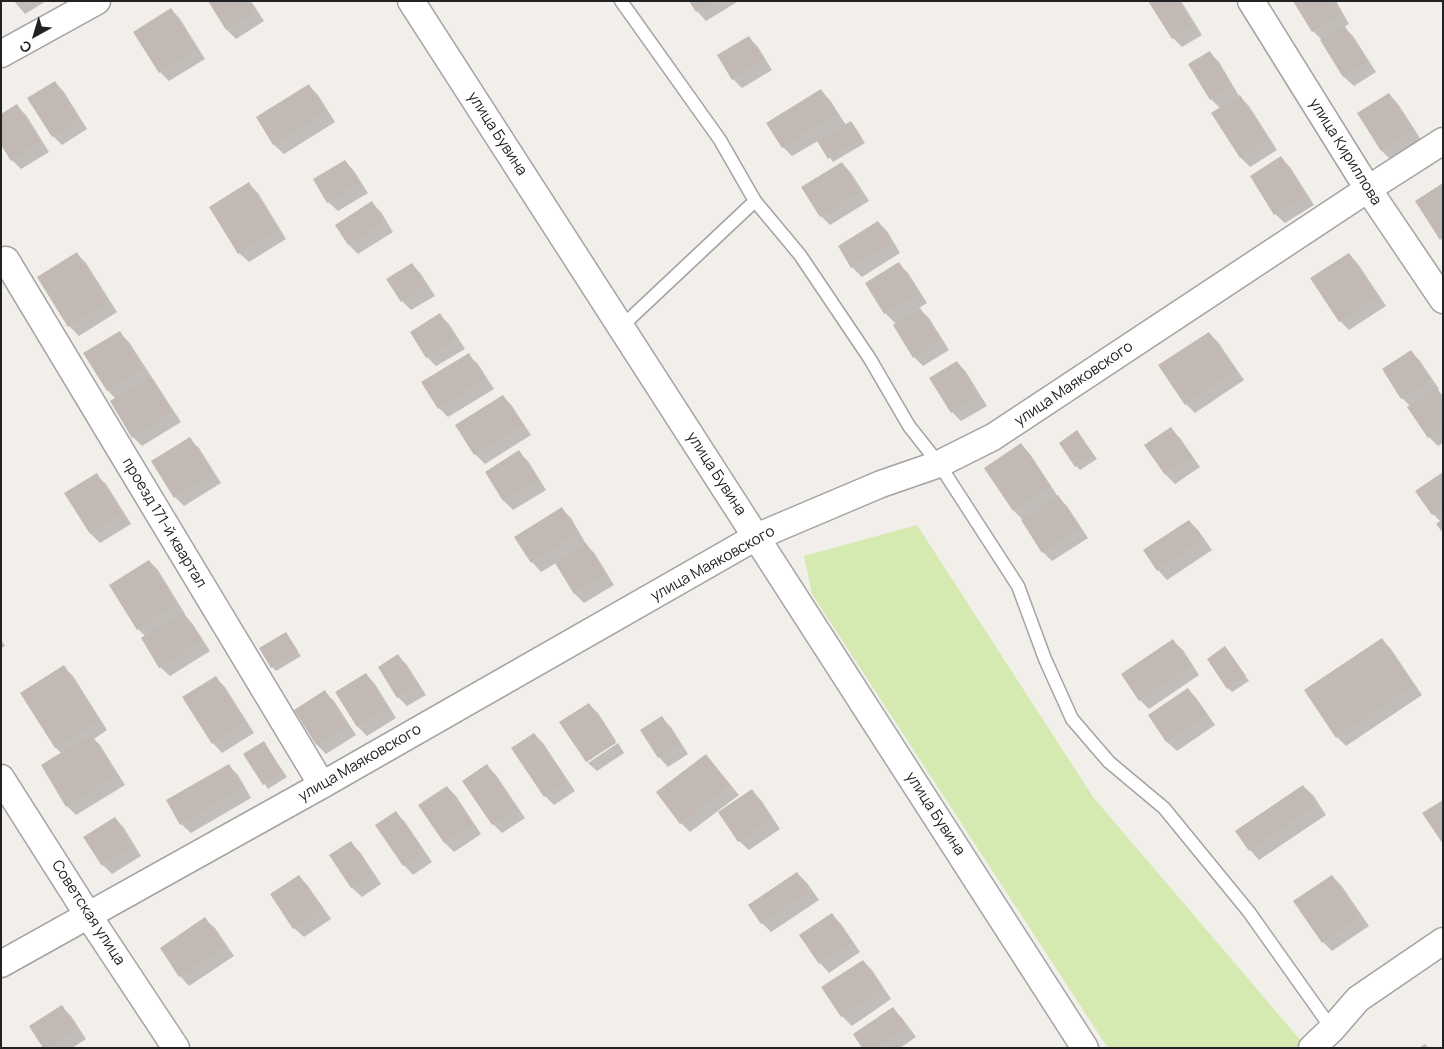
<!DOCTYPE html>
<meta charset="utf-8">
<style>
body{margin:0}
#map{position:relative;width:1444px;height:1049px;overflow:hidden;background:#f2eee9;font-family:Manrope,sans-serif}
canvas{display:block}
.frame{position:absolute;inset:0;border:2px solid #222;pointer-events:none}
.north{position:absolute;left:10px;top:10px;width:50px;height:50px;-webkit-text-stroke:4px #fff;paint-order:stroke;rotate:219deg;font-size:14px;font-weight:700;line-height:20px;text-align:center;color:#222}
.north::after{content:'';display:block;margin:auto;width:18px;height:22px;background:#222;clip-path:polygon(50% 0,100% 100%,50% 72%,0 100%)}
</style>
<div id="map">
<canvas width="1444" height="1049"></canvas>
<div class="frame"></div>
<div class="north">С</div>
</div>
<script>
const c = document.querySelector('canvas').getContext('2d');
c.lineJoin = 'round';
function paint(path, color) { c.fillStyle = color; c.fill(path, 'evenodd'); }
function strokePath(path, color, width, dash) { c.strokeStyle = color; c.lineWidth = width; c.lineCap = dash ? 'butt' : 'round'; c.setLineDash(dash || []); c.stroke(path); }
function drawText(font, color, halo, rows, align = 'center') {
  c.font = font + ' Manrope,sans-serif'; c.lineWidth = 4; c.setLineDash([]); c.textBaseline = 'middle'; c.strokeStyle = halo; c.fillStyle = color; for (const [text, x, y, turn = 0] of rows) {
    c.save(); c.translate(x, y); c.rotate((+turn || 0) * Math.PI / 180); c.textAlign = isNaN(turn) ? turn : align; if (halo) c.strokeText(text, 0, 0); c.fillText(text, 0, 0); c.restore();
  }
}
const grass = new Path2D(`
 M917 525 1093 797 1302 1042 1296 1048H1108L812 594 804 556Z`);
const shadow = new Path2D(`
 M14 1H46L25 14Z
 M210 1H251L264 21 236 39 227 30Z
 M691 1H737V2L706 21 697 11Z
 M1151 1H1181L1202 35 1182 47 1173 38Z
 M1294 1H1336L1349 24 1344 27 1353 36 1376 72 1354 86 1344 77 1322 40 1313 31Z
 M171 9 180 19 205 59 169 81 160 72Z
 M748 37 758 47 772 70 742 88 733 79Z
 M1209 52 1219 62 1239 96 1249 106 1277 150 1250 167 1241 158 1213 114 1221 109 1211 99Z
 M55 82 64 92 87 129 62 145 53 136Z
 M309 86 318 95 335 122 284 154 274 145 257 118Z
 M821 91 830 100 846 125 851 122 865 143 833 162 818 141 792 156 783 147Z
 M1389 94 1398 104 1422 141 1391 160 1382 151 1358 113Z
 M17 106 26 115 49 152 21 169 12 160Z
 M1281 158 1290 167 1314 205 1285 223 1275 214 1251 176Z
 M345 161 354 171 368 193 338 211 328 202Z
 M842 163 851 173 869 201 830 225 821 216Z
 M249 184 258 193 286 239 249 262 239 253Z
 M372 203 381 212 393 232 358 254 349 245Z
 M878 222 887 231 900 253 862 277 852 267 839 246Z
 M77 254 86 263 117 312 79 336 69 326 39 277Z
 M1349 254 1358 264 1386 306 1349 330 1340 321Z
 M412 264 421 274 435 296 411 310 402 301Z
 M899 264 908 273 927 303 919 308 929 318 949 350 923 366 914 357 896 324 885 313Z
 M440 315 449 324 465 349 436 366 427 357Z
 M119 332 129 342 181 422 142 446 133 437 116 399 108 391 85 353Z
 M1209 333 1218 342 1244 380 1195 413 1186 404Z
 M1411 351 1420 361 1439 389 1437 390 1443 396V443L1438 446 1429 437 1410 406 1402 398 1383 370Z
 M468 355 478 364 494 389 448 417 439 408Z
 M957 362 966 372 987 406 961 421 952 412Z
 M503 396 512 406 531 435 485 464 475 454 457 425Z
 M1171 429 1180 438 1200 467 1175 484 1166 475Z
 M1077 432 1097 459 1080 470 1076 466Z
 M189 439 199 448 221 483 184 506 175 497Z
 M1021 444 1030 454 1058 497 1067 506 1088 538 1052 561 1043 552 1023 520 1014 511 985 468Z
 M519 452 528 461 546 490 513 510 504 501 487 473Z
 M1443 473V531L1441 522 1433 514Z
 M96 475 106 484 131 524 100 543 91 534 66 494Z
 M562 509 571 518 586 544 595 554 614 585 584 603 575 594 556 563 541 572 532 562 516 537Z
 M1189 521 1198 530 1212 550 1167 580 1158 570Z
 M149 561 158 570 185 614H184L192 623 210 651 170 676 160 667 146 637 138 629Z
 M285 634 301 656 276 671 272 667Z
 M1 640 5 646 1 648Z
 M1382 640 1391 649 1422 695 1346 746 1337 737Z
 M1173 641 1183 650 1199 675 1149 709 1140 700Z
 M1225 648 1249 681 1232 692 1228 688Z
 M398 656 407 665 426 695 407 706 398 697Z
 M64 667 73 676 107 730 94 739 100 745 125 785 76 815 67 806 62 754 56 748Z
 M366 674 375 684 396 718 367 736 358 727Z
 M216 678 225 687 254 733 222 753 213 743Z
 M1188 689 1197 699 1215 725 1177 751 1167 742 1149 715Z
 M325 692 334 701 356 735 326 754 317 745 295 710Z
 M588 704 598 713 616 741 587 762 561 722Z
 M662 718 671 727 688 754 668 767 659 757 642 730Z
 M534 734 543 743 575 791 554 805 545 796Z
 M264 743 287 777 268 789 245 754Z
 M618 743 624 753 597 771 588 763Z
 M706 755 739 795 690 832 681 823Z
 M229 766 238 775 251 798 191 833 181 824Z
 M487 766 496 775 525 818 502 833 493 824Z
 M1303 786 1313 795 1326 815 1259 860 1250 850Z
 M447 787 456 796 481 834 454 852 445 843 420 805Z
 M752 791 761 800 780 829 749 850 739 841Z
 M396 813 405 822 432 862 413 875 404 865 377 825Z
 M115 818 124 828 141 856 112 874 103 865Z
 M350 842 360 852 381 884 362 897 352 888 331 856Z
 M797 873 807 883 819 900 771 932 762 923Z
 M299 876 308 886 331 919 304 937 294 928Z
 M1332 876 1341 885 1369 926 1332 951 1323 942Z
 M832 915 841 924 860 952 829 973 820 963Z
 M205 919 215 928 234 956 189 986 180 976 161 948Z
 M863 961 872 970 891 999 852 1026 842 1016 823 988Z
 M62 1007 71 1016 86 1039 72 1048H44Z
 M893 1009 902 1018 916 1037 900 1048H863Z
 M1425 1044 1429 1048H1419Z`);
const building = new Path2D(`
 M208 1H249L255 12 226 30Z
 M689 1H714L696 12Z
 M1148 1H1178L1193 25 1172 39Z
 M1293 1H1333L1341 14 1312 32Z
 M171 8 197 49 159 73 133 32Z
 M1344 25 1368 63 1343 77 1320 40Z
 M749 36 764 60 732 80 717 55Z
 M1210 51 1232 86 1210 100 1188 64Z
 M55 81 79 120 52 137 27 98Z
 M309 84 326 112 273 145 256 117Z
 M821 89 837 114 782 148 766 123Z
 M1389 93 1413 131 1381 151 1357 113Z
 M1240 95 1269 140 1240 158 1211 113Z
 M17 104 41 142 11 161 1 145V114Z
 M851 121 862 138 828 159 817 141Z
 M1281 156 1306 195 1274 215 1250 176Z
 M345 160 360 183 327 203 313 179Z
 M842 162 860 192 820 217 801 187Z
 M249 182 278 229 238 254 209 207Z
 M1443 183V238L1440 240 1415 201Z
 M372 201 385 222 348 245 335 225Z
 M878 221 892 243 851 268 838 246Z
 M77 252 108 303 68 327 37 277Z
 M1349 253 1378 296 1339 322 1310 278Z
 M899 262 918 293 884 314 865 283Z
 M412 263 426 286 401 302 386 279Z
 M920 308 941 340 913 358 893 325Z
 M440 313 456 339 426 358 410 332Z
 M120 331 143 369 107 391 83 353Z
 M1209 332 1236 371 1185 405 1158 365Z
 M1411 350 1431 380 1401 399 1382 369Z
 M469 353 485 380 438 409 421 382Z
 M957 361 979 396 951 413 929 378Z
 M150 376 172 413 132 438 110 401Z
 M1436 387 1443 397V428L1428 438 1407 407Z
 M503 395 523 426 474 455 455 425Z
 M1171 427 1192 457 1165 475 1144 445Z
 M1077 430 1093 454 1075 467 1059 443Z
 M190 437 213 473 174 498 151 461Z
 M1021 443 1051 486 1013 511 984 468Z
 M519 450 538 480 503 501 485 472Z
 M1443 472V508L1432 515 1415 491Z
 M97 473 122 514 90 534 64 493Z
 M1058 495 1080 528 1042 553 1021 520Z
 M562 507 578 534 531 563 514 537Z
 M1443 519V533L1436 524Z
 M1189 520 1203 540 1157 571 1143 550Z
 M586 543 606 575 574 594 555 563Z
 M149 560 177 604 137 630 109 585Z
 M183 612 202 641 159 668 141 638Z
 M286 632 298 651 271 668 259 648Z
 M1382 638 1414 686 1336 738 1304 690Z
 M1173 639 1191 666 1139 701 1121 674Z
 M1225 646 1246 676 1227 689 1207 659Z
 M398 654 418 685 397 698 378 667Z
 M64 665 99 721 55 748 20 693Z
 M366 673 388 708 357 727 335 692Z
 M216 676 245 723 212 744 182 697Z
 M1188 688 1207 715 1166 742 1148 715Z
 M325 690 347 726 316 745 294 710Z
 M589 703 616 743 586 762 559 722Z
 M662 716 680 744 658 758 640 730Z
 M534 733 567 781 544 797 511 748Z
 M91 734 117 775 66 807 41 765Z
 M264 741 283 773 263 785 243 754Z
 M706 754 730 785 680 824 656 792Z
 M229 764 243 788 180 825 166 800Z
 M487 764 517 809 492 825 462 781Z
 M1303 785 1317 805 1249 851 1235 831Z
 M447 786 473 824 444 843 418 805Z
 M752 789 772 819 738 842 718 812Z
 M1443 800V844L1422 813Z
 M396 811 424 852 403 866 375 825Z
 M115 817 133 846 102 866 83 837Z
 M351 841 373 874 351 888 329 855Z
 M797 872 810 891 761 924 748 905Z
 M299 875 322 909 293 929 270 894Z
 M1332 875 1361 917 1322 943 1293 901Z
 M832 913 852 942 819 964 799 935Z
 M205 917 225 947 179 977 160 948Z
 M863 960 883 989 841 1017 821 987Z
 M62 1005 77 1029 48 1048H43L29 1026Z
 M893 1007 908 1028 877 1048H862L853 1034Z`);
const service = new Path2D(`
 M621 1 720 140 755 201 800 255 870 359 909 426 939 464 1018 586 1045 659 1072 719 1109 762 1164 808 1249 912 1332 1029
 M621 327 755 201`);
const minor = new Path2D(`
 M411 1 1085 1048
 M1251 1 1368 189 1443 300
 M1 54 97 1
 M6 260 322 785
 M1 778 88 915 176 1048
 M1 964 322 785 756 537 881 484 939 464 993 437 1368 189 1443 141
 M1312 1048 1332 1029 1358 999 1443 941`);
const streetNames = [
 ["улица Бувина",497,134,57],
 ["улица Кириллова",1345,152,58],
 ["улица Маяковского",1074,384,-34],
 ["улица Бувина",716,474,57],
 ["проезд 171-й квартал",164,523,59],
 ["улица Маяковского",713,564,-29],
 ["улица Маяковского",360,763,-30],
 ["улица Бувина",935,814,57],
 ["Советская улица",88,913,57]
];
paint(grass, '#d4eab0');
paint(shadow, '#0003');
paint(building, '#c2b9b5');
strokePath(service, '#a3a3a3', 15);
strokePath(minor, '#a3a3a3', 29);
strokePath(service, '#fff', 12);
strokePath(minor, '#fff', 26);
drawText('15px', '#222', '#fff', streetNames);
</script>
